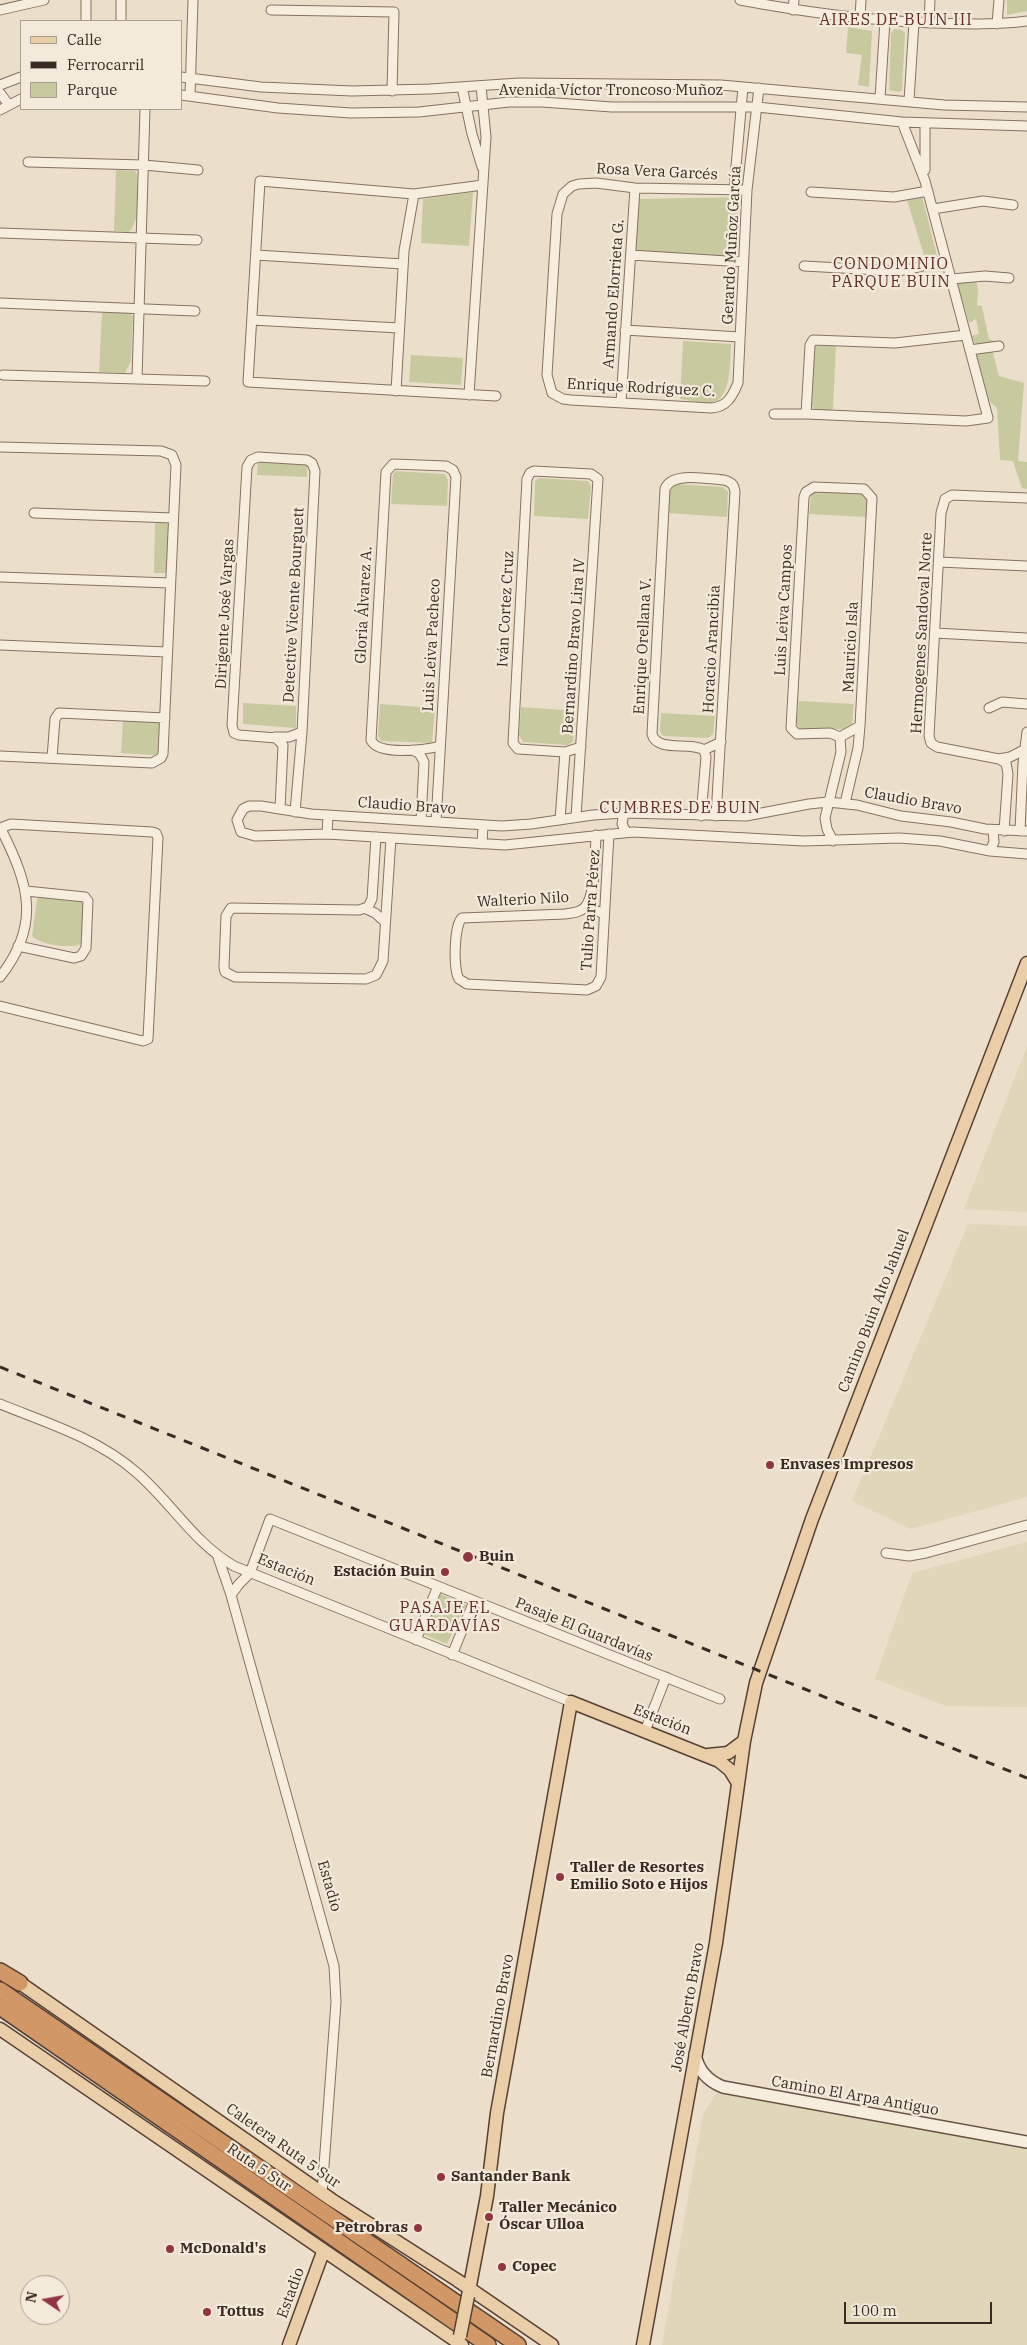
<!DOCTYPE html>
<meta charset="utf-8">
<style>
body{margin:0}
#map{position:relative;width:1027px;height:2345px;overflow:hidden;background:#ebdfcc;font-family:"IBM Plex Serif",serif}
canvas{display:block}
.legend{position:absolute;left:20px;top:20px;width:162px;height:90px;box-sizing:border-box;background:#f3eadb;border:1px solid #a99e91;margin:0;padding:6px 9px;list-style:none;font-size:15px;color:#392b23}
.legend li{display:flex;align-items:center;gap:10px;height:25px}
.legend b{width:25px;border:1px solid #a99e91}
.north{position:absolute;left:20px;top:2275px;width:50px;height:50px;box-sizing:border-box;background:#f3eadb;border:1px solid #a99e91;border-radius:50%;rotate:282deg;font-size:14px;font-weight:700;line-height:20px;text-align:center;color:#392b23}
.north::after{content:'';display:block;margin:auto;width:18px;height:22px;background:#913641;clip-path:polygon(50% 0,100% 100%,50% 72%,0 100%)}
.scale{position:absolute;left:844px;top:2302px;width:148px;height:22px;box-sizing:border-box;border:2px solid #392b23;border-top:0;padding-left:6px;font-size:15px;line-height:18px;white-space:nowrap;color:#392b23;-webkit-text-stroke:4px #f3eadb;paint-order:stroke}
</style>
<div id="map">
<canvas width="1027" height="2345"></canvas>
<ul class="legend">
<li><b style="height:6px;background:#eacea8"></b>Calle</li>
<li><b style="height:6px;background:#392b23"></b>Ferrocarril</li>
<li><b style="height:14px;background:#c9c9a0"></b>Parque</li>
</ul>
<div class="north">N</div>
<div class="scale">100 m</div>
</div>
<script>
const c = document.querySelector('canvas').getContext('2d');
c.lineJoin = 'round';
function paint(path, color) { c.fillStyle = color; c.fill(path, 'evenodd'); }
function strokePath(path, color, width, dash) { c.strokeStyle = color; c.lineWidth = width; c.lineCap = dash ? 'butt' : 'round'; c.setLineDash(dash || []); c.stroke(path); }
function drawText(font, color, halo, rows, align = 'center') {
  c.font = font + ' "IBM Plex Serif",serif'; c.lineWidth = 4.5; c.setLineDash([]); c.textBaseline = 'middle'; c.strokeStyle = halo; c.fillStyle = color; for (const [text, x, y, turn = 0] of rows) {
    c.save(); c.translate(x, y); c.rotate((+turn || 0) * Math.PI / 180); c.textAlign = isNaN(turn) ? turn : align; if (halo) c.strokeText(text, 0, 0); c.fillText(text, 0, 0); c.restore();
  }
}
const farmland = new Path2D(`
 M1027 1046V1212L964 1209Z
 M968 1224 1027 1226V1497L911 1529 852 1501Z
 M1027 1542V1707L946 1706 875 1679 912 1573Z
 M717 2093 1027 2148V2345H662L703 2114Z`);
const green = new Path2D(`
 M1007 0H1027V11L1007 15Z
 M848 27 872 31 869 87 858 85 862 55 846 53Z
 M894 29 902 30 905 33 902 90 899 92 889 90 891 33Z
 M116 170 135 171 137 175C137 192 142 219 129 232L114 231Z
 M473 192 469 246 421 243 423 199Z
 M922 196 937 256 926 262 907 200Z
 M738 197 733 257 632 252 636 199Z
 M976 280 978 290 977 305 982 306 989 339 994 341 992 344 977 347 971 336 979 334 976 319 969 323 957 283Z
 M102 313H129L133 316 131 361 125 373 99 372Z
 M683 341 731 344C730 360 732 400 711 403 702 404 689 400 680 399Z
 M814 346H836L833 409 820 412 811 406Z
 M992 349 999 376 1024 383 1018 461 1027 462V489L1022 488 1013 461 1000 460 997 408 987 399 976 353Z
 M411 355 463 358 461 385 409 382Z
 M258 462 307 465V477L257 475Z
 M396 471 445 474 448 480 447 506 391 504 393 474Z
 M539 478 588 481 591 486 588 519 534 516 535 481Z
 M676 484 723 487 728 492 727 517 667 513C667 501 666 491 676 484Z
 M815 492 862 493 867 501 866 517 809 514 811 496Z
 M155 523H168L167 573H154Z
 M799 701 854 704 852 724 843 729 801 730 796 723Z
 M243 703 296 706V728L243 724Z
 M380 704 435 708 432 743 381 741 378 736Z
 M521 707 576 711 573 742 567 745 523 742 519 735Z
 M661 713 715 716 713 734 708 738 663 736 660 731Z
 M123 721 161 723 160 750 155 755 121 753Z
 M43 895 81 899 84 903 82 944C70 949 41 945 32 936L37 899Z
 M440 1594 466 1605 447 1644 423 1634Z`);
const street = new Path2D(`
 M740 0C804 12 870 21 936 23 966 24 997 25 1027 21
 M0 10 44 0
 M271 10 394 12 392 91
 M793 10 794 0
 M860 18 861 0
 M86 21V0
 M121 21V0
 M929 23 930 0
 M997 24 999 0
 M181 77 261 87 352 91 430 89 519 83 721 85 944 105 1027 107
 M0 85 21 77
 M462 87 472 134 482 167
 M0 93 9 105
 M181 95 278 108 351 113 419 112 509 102H542L612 107H757L902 122 1027 126
 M190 96 193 0
 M880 98 885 21
 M909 101 914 22
 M0 110 21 99
 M28 162 144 165 198 170
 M925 170V123
 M483 185 414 194 260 181 248 382 496 396
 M734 189 743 87
 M747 190 635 188 596 183 579 184 572 186 563 194 557 214 547 375 552 393 563 399 571 400 711 408C727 407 732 397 738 383L747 190 759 88
 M811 192 894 197 928 191
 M933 209 983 201 1013 205
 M0 233 197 240
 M256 255 403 264
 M631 255 743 262
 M804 266 897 271 911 269 946 260
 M951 279 985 276 1009 278
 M0 303 195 311
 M252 320 399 328
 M625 330 740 337
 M970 350 999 346
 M3 375 205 381
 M137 379 145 109
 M396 391 404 251 414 194
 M469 395 486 137 481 86
 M621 402 635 188
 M774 414H806L966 421 988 418 925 181 902 122
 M806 414 810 345 813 340 895 343 966 335
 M0 447 161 451 172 455 176 465 163 754 161 758 152 763 0 756
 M34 513 173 518
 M939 562 1027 566
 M0 577 170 583
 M935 633 1027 638
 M0 645 167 652
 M989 708 1002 702 1027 704
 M275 737H289L302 732
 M412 750 419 753 424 762 421 821
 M52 758 55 719 59 713 165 718
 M999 759 1010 757 1024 750
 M845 803 858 748 860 726 872 498 864 489 814 487 806 492 804 497 791 728 797 734 830 733 840 737 860 726
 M280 809 283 745 276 738 239 735 234 733 232 725 247 467 251 460 258 457 307 460 312 463 315 471 302 732 295 812
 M624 813 622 824 626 832
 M701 816 706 757 704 750
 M716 816 735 492C734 484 731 482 724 480 708 479 671 471 665 489L652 734C657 753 690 741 704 750L721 742
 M576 817 598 479 591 474 534 471 530 473 527 479 513 743 518 749 565 752 581 747
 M560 820 565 752
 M436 822 456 477 453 470 446 466 393 464 386 472 371 740C378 756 425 750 440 746
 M1004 831 1008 774 1006 763 999 759 937 747 931 743 929 736 941 513 945 499 952 495 1027 498
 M1020 831 1023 763 1027 732
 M1027 831 985 829 951 822 901 816 857 805 828 802 809 804 746 816 624 813 593 815 531 824 502 826 311 814 261 806H249L243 809 237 820 241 832 255 836 327 834 505 845 633 832 804 841 899 838 940 841 990 851 1027 854
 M327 834 328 815
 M596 835C595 852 596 897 584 908 579 913 572 913 565 914L462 918C454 925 453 970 459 979L467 984 587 990 596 986 601 977 609 834
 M376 837 372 899 368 907 359 910 231 908 226 916 224 967 225 972 235 977 366 979 376 975 383 961 391 838
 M833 841 827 829 825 818 841 752 840 737
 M482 844 483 825
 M990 851 994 842 993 830
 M586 906 604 914
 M366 909 375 913 385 922
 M18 946 74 958 81 956 86 948 88 901 85 897 26 891
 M0 977C41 925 29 885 2 831L3 827
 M0 1006 143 1041 148 1039 158 838 156 833 152 832 11 824 3 827
 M0 1404C47 1423 97 1438 136 1472 171 1502 194 1543 234 1566L571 1702
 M886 1553 909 1556 926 1553 1027 1525
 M218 1557 231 1595 334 1966 336 2002 322 2193
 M231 1595 239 1584 250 1573 270 1519 720 1699
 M416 1640 438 1586
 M452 1655 474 1601
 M645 1731 666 1677`);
const secondary = new Path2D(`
 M695 2054C698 2071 708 2081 723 2087L1027 2142`);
const primary = new Path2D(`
 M708 1755 728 1753 744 1741
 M20 1983 332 2200 457 2280 552 2345
 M0 2029 462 2345
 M468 2296 487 2196 497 2113 571 1702 719 1761 730 1770 738 1783
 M289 2345 323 2252
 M643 2345 716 1943 744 1741 756 1683 812 1519 1027 963`);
const highway = new Path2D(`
 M0 1971 20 1983
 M0 1990 518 2345
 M0 2007 488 2345`);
const rail = new Path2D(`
 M0 1367 1027 1778`);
const primaryBridge = new Path2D(`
 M460 2336 468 2296`);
const markers = [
 [770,1465,5,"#913641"],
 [468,1557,6,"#913641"],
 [445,1572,5,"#913641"],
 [560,1877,5,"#913641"],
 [441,2177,5,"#913641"],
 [489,2217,5,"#913641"],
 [418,2228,5,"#913641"],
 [170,2249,5,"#913641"],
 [502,2267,5,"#913641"],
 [207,2312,5,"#913641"]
];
const streetNames = [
 ["Avenida Víctor Troncoso Muñoz",611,91],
 ["Rosa Vera Garcés",657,172,3],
 ["Gerardo Muñoz García",732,245,-87],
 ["Armando Elorrieta G.",614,294,-86],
 ["Enrique Rodríguez C.",641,388,3],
 ["Detective Vicente Bourguett",294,605,-87],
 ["Gloria Álvarez A.",364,605,-87],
 ["Iván Cortez Cruz",506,609,-87],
 ["Luis Leiva Campos",784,610,-87],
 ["Dirigente José Vargas",225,614,-87],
 ["Hermogenes Sandoval Norte",922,633,-87],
 ["Luis Leiva Pacheco",432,645,-87],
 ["Bernardino Bravo Lira IV",574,646,-86],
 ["Enrique Orellana V.",643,646,-87],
 ["Mauricio Isla",851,647,-87],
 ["Horacio Arancibia",712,649,-87],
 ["Claudio Bravo",913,801,10],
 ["Claudio Bravo",407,806,4],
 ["Walterio Nilo",523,900,-3],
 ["Tulio Parra Pérez",591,910,-86],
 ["Camino Buin Alto Jahuel",874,1311,-69],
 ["Estación",286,1570,22],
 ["Pasaje El Guardavías",584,1630,22],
 ["Estación",662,1720,21],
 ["Estadio",329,1886,74],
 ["José Alberto Bravo",688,2007,-80],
 ["Bernardino Bravo",498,2016,-80],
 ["Camino El Arpa Antiguo",855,2096,10],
 ["Caletera Ruta 5 Sur",283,2146,35],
 ["Ruta 5 Sur",259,2168,34],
 ["Estadio",291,2293,-70]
];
const poiNames = [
 ["Envases Impresos",780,1465],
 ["Buin",479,1557],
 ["Estación Buin",435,1572,"right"],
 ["Taller de Resortes",570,1868],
 ["Emilio Soto e Hijos",570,1885],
 ["Santander Bank",451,2177],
 ["Taller Mecánico",499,2208],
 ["Óscar Ulloa",499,2225],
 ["Petrobras",408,2228,"right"],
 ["McDonald's",180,2249],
 ["Copec",512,2267],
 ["Tottus",217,2312]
];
const neighbourhoodNames = [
 ["AIRES DE BUIN III",896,20],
 ["CONDOMINIO",891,264],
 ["PARQUE BUIN",891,282],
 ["CUMBRES DE BUIN",680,808],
 ["PASAJE EL",445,1608],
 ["GUARDAVÍAS",445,1626]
];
paint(farmland, '#e0d6ba');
paint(green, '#c9c9a0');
strokePath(street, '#877161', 11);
strokePath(secondary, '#695344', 14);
strokePath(primary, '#564034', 15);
strokePath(highway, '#564034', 18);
strokePath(street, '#f7eddf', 9);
strokePath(secondary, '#f7eddf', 11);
strokePath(primary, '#eacea8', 12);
strokePath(highway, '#d19766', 15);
strokePath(rail, '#392b23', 3, [9, 9]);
strokePath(primaryBridge, '#564034', 15, []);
strokePath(primaryBridge, '#eacea8', 12);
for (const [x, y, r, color] of markers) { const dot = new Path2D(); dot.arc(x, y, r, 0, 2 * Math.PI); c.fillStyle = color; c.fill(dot); strokePath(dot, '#f3eadb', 2); }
drawText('15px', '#392b23', '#f3eadb', streetNames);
drawText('bold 15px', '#392b23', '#f3eadb', poiNames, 'left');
c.letterSpacing = '1px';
drawText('16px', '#622c26', '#f3eadb', neighbourhoodNames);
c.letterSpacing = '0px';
</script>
